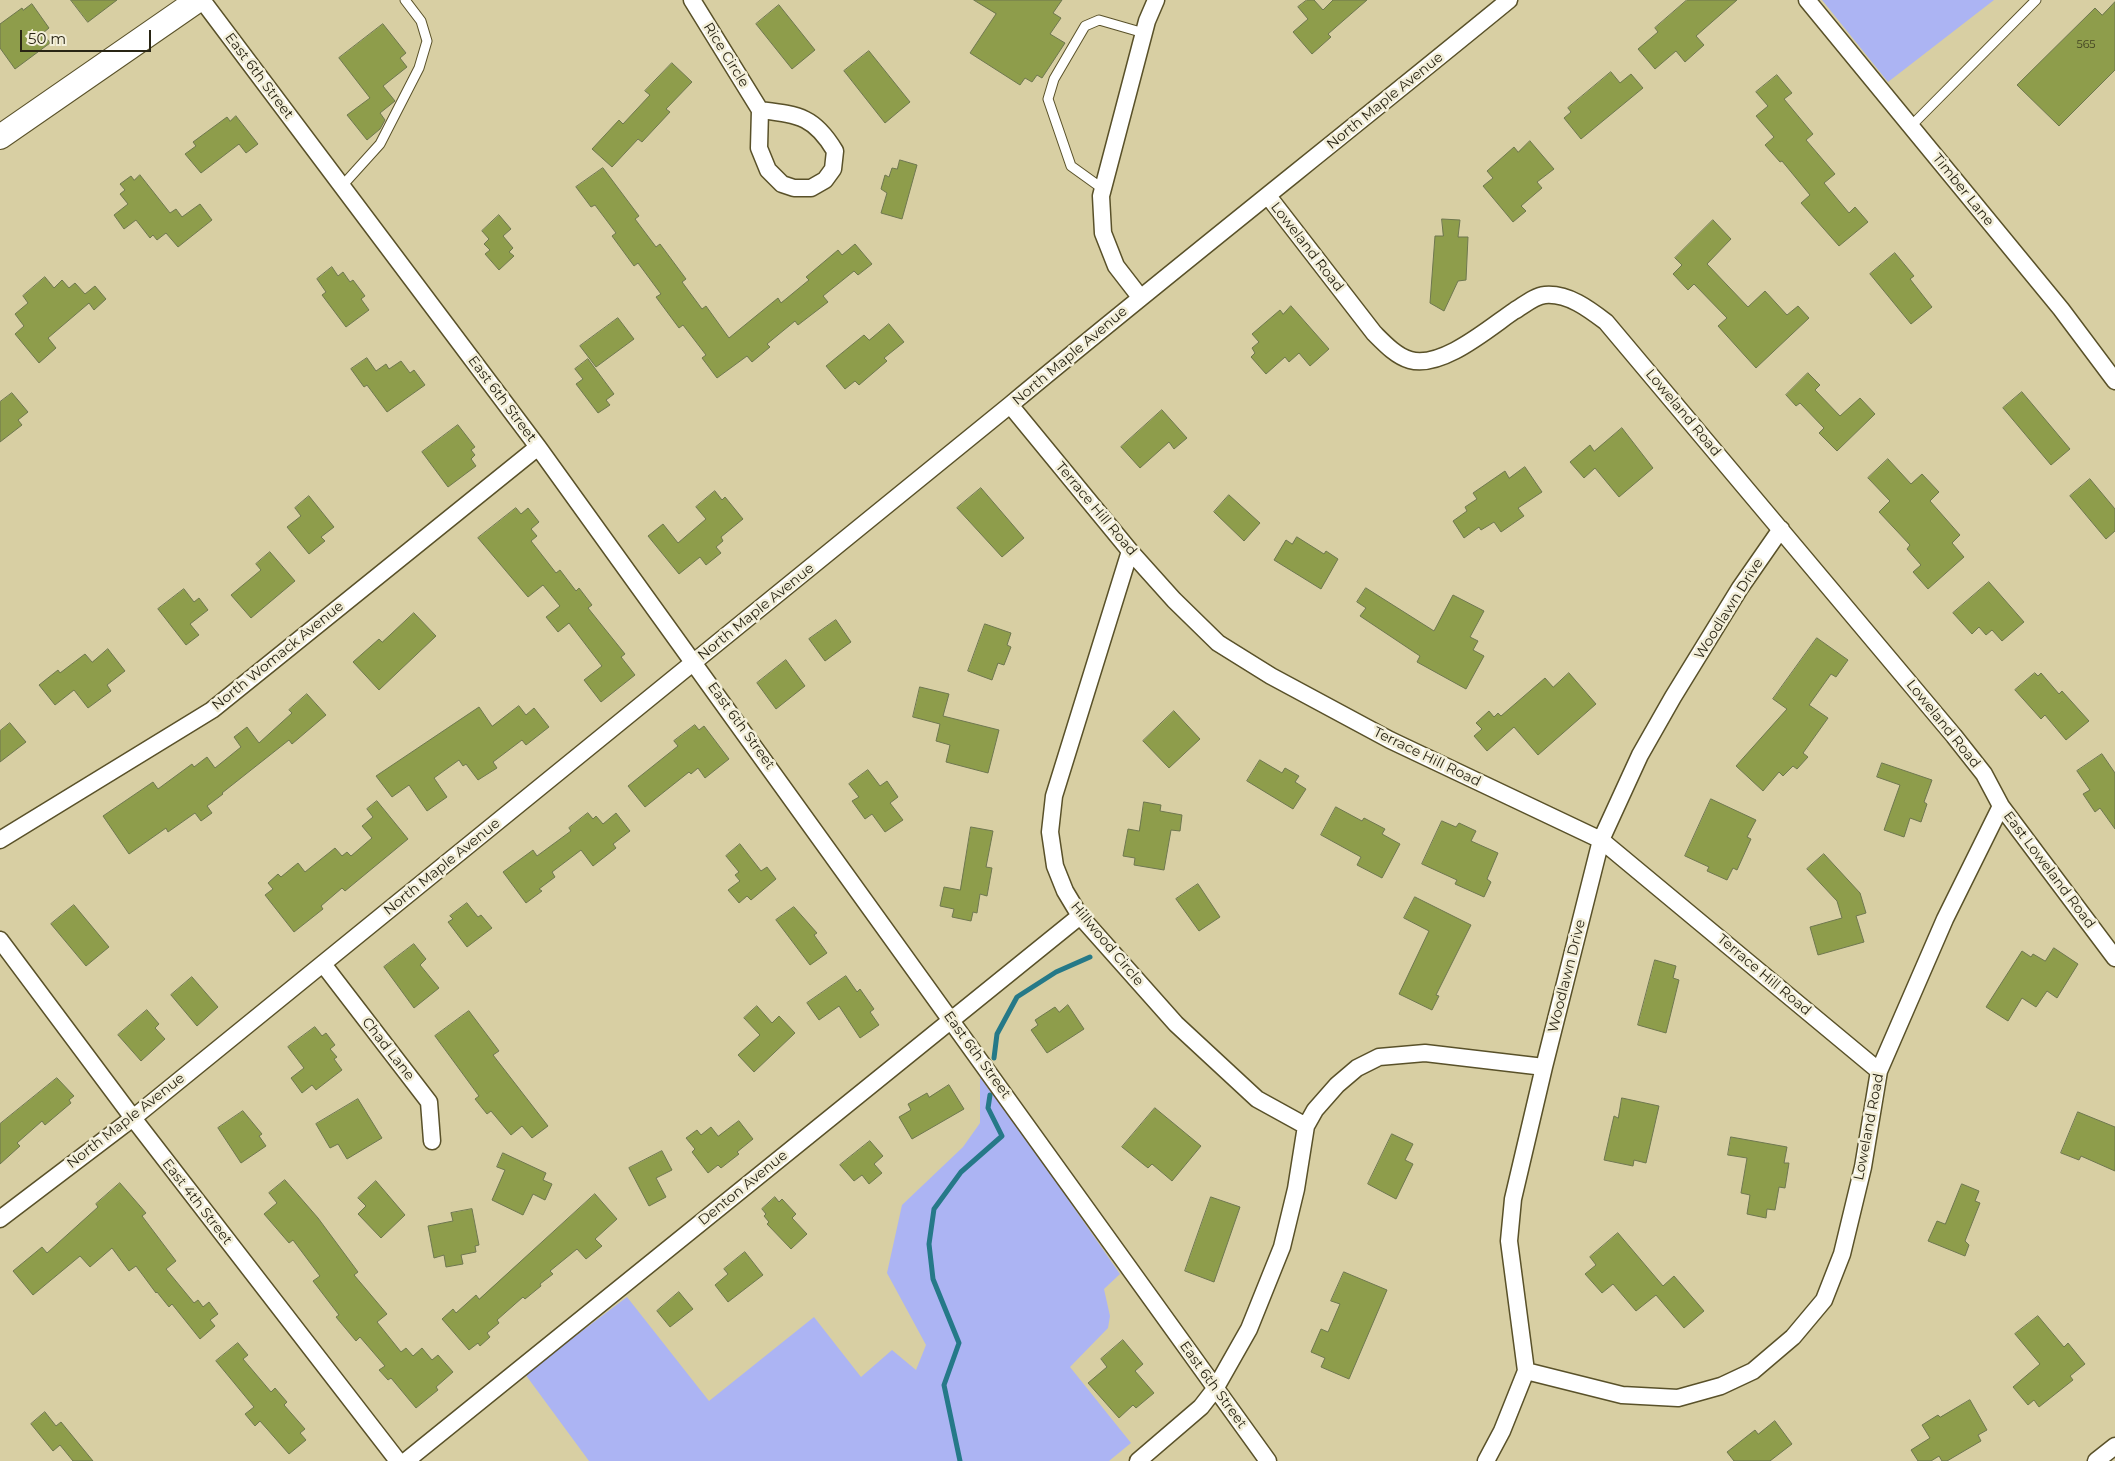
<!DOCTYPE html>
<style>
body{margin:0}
#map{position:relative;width:2115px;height:1461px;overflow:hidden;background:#d8cfa3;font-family:Montserrat,sans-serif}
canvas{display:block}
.scale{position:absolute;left:20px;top:30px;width:131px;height:22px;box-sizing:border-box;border:2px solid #292514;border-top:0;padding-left:6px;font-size:15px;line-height:18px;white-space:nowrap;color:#292514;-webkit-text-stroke:4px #f3efd9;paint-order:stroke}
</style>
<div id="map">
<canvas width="2115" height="1461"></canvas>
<div class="scale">50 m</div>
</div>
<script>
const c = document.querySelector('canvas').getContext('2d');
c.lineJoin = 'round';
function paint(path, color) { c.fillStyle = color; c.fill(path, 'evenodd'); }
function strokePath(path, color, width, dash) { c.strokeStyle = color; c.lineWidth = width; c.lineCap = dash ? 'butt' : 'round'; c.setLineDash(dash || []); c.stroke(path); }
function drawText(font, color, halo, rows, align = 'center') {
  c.font = font + ' Montserrat,sans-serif'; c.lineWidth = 5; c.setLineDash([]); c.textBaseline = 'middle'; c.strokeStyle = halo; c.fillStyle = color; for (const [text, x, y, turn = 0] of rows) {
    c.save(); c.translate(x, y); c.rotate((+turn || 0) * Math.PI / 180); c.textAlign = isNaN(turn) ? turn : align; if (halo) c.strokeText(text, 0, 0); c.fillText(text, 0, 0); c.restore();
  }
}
const green = new Path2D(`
 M1822 0H1994L1888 82Z
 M980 1077 1027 1140 1120 1274 1104 1289 1110 1316 1108 1328 1070 1367 1131 1443 1109 1461H589L525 1374 627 1297 709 1401 814 1317 861 1377 892 1350 916 1370 926 1345 887 1273 902 1205 963 1147 980 1123Z`);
const stream = new Path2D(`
 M994 1058 997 1034 1017 997 1056 972 1090 957
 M960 1461 944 1385 959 1343 933 1279 929 1244 934 1209 961 1172 1002 1136 988 1108 990 1095`);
const building = new Path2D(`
 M71 0H117L88 22Z
 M974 0H1062L1053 13 1061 18 1050 34 1065 43 1042 78 1037 75 1032 82 1025 78 1020 85 970 53 996 14Z
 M1307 0H1314L1323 10 1333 0H1367L1328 34 1331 37 1312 54 1293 32 1308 19 1298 7Z
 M1687 0H1737L1696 36 1704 45 1685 62 1676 51 1655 69 1638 49 1658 32 1655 28Z
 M2115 2V70L2059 126 2017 85 2095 8 2102 15Z
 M32 4 49 28 43 33 50 43 15 69 0 48V24L22 8 23 10Z
 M779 5 815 50 792 69 756 24Z
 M383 24 406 53 400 58 407 67 383 86 395 101 380 113 385 120 380 129 367 140 347 115 370 98 339 58Z
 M869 51 910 102 885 123 844 71Z
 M672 63 692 82 666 109 670 112 642 142 638 139 612 167 592 149 619 120 623 124 650 95 645 91Z
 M1611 72 1620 83 1631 74 1643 88 1581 139 1564 118 1571 112 1568 108Z
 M1777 75 1792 93 1784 99 1813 134 1806 140 1835 174 1824 183 1849 213 1855 207 1868 222 1839 246 1801 203 1810 195 1782 161 1780 162 1765 145 1774 137 1756 116 1768 106 1756 92Z
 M236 116 258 144 246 153 239 144 201 173 185 154 196 146 193 142 227 117 230 121Z
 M1530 141 1554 169 1537 182 1542 188 1521 206 1526 211 1513 222 1483 186 1493 178 1487 171 1514 147 1518 152Z
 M900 160 917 165 902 219 881 213 887 193 881 189 885 175 889 177 892 168 897 169Z
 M603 168 639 216 635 219 656 247 660 244 686 279 682 282 702 309 706 306 729 338 778 298 781 303 809 280 806 277 838 250 842 255 855 244 872 264 858 275 854 271 823 296 828 302 798 325 795 321 767 344 770 347 752 362 747 356 717 378 702 358 706 355 683 325 679 328 656 297 661 294 638 263 634 266 612 236 616 233 595 205 591 207 576 187Z
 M140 175 170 213 176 209 182 217 200 204 212 220 178 247 166 233 157 240 153 235 150 238 136 220 124 229 114 215 128 204 120 194 125 190 120 184 131 176 134 180Z
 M499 215 511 229 503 236 513 248 509 252 514 256 499 270 485 254 490 250 484 244 489 239 482 231Z
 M1442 219 1460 220 1458 237H1468L1466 280 1458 281 1444 311 1430 303 1435 236H1443Z
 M1713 220 1731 239 1707 264 1748 307 1765 291 1787 315 1798 306 1809 318 1756 368 1718 326 1727 318 1694 284 1688 290 1673 274 1682 265 1675 258Z
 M1895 253 1914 276 1910 279 1932 307 1911 324 1870 274Z
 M332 267 338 276 343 272 350 282 353 280 365 296 361 299 369 310 346 327 322 295 326 292 317 279Z
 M45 277 54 288 62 280 69 288 75 283 85 294 95 286 106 299 94 310 89 303 48 338 56 348 39 363 15 334 24 326 15 314 28 303 23 296Z
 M1291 306 1329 349 1310 366 1299 353 1289 362 1285 357 1266 374 1251 357 1255 353 1252 348 1259 342 1252 334 1280 310 1283 314Z
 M618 318 634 339 596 367 580 346Z
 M889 324 904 342 884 358 887 361 859 385 855 381 845 389 826 366 864 335 869 340Z
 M367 358 376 371 386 364 389 369 401 361 410 373 414 370 425 385 387 412 367 385 364 387 351 369Z
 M588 359 614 394 606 400 610 405 598 413 576 384 583 379 575 369Z
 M1808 373 1820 385 1815 390 1840 416 1860 398 1875 414 1837 451 1819 433 1824 428 1800 403 1796 406 1786 395Z
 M2022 392 2070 449 2051 465 2003 408Z
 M12 393 28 412 18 420 22 425 0 442V402Z
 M1162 410 1187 438 1174 449 1169 442 1140 468 1121 447Z
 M458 425 475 447 471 450 475 455 471 459 476 466 448 487 422 452Z
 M1622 428 1653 468 1619 497 1595 468 1584 478 1570 462 1590 445 1594 451Z
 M1888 459 1911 484 1922 474 1939 492 1930 501 1960 535 1952 543 1964 557 1928 589 1913 572 1921 565 1907 549 1910 545 1879 512 1890 501 1868 478Z
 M1525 467 1542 492 1518 508 1524 516 1501 532 1494 522 1481 530 1479 527 1464 538 1453 521 1467 511 1465 507 1477 499 1473 493 1505 471 1509 478Z
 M2090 479 2115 509V531L2106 539 2070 496Z
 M981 488 1024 538 1002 557 957 508Z
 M715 491 722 500 725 497 743 519 721 537 723 541 716 547 721 553 706 565 700 557 679 574 648 536 663 524 678 543 706 519 696 507Z
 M1229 495 1260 523 1244 541 1214 512Z
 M309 496 334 527 321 537 325 541 309 554 287 527 301 516 295 508Z
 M516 508 521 514 528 508 539 522 531 529 537 536 531 541 556 573 560 570 576 591 579 588 592 605 588 608 625 654 621 657 635 675 601 702 584 680 602 666 569 623 558 632 546 617 560 606 543 585 528 597 478 538Z
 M1297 537 1324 554 1326 551 1338 559 1321 589 1274 560 1286 540 1292 544Z
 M270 552 295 581 251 618 231 595 261 570 256 564Z
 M1989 582 2024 622 2002 641 1992 630 1986 635 1979 627 1972 634 1953 613Z
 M1366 588 1434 631 1453 595 1484 611 1470 637 1478 641 1473 650 1484 656 1466 689 1417 662 1420 656 1360 616 1366 608 1357 602Z
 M184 589 194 602 199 598 208 610 190 624 199 635 186 645 158 609Z
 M414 613 436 636 379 690 353 662 379 639 382 642Z
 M836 620 851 642 825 661 809 639Z
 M985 624 1011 633 1007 645 1011 647 1004 665 998 663 992 680 968 671Z
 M1817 638 1848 660 1836 677 1831 674 1809 705 1828 718 1803 753 1808 757 1797 769 1793 766 1783 776 1779 772 1763 791 1736 766 1787 709 1773 699Z
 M108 649 125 671 107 685 111 691 88 708 74 690 55 705 39 685 58 670 60 673 85 654 92 662Z
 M786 660 805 686 776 709 757 683Z
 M1569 673 1596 704 1538 755 1514 727 1487 751 1474 736 1482 729 1476 723 1489 711 1494 717 1498 713 1501 716 1545 678 1553 687Z
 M2035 673 2038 676 2041 673 2059 694 2062 691 2089 721 2066 740 2045 715 2041 719 2015 690Z
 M920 687 949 694 943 716 999 730 988 773 946 762 950 745 936 741 940 724 913 717Z
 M307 694 326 715 292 744 289 740 222 793 223 794 207 806 212 813 201 821 195 813 168 832 166 828 129 854 103 816 153 782 158 789 192 764 194 767 207 757 215 768 241 747 234 737 247 727 259 743 292 713 289 710Z
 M519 706 526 715 534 708 549 727 526 745 522 740 493 762 497 768 478 780 466 764 463 766 459 760 434 778 447 797 427 811 409 785 392 797 376 776 479 707 492 726Z
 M1174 711 1200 739 1169 768 1143 741Z
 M10 723 26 742 0 762V731Z
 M695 725 699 730 704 726 729 759 705 778 698 768 691 774 689 772 645 807 628 786 678 746 674 741Z
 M2102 754 2115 773V829L2100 808 2095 812 2083 794 2090 790 2077 771Z
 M1260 760 1282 773 1285 768 1299 776 1295 782 1306 789 1293 809 1247 781Z
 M1882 763 1932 780 1924 802 1927 804 1921 822 1910 818 1904 837 1884 830 1900 785 1877 777Z
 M868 770 880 786 887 781 898 797 890 803 903 820 885 832 872 814 865 819 852 801 859 797 849 784Z
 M1711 799 1756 820 1747 837 1751 839 1737 870 1733 868 1727 880 1707 871 1709 867 1685 856Z
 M377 801 408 839 345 891 342 888 321 906 323 909 294 932 265 895 273 889 268 883 278 874 281 877 298 863 305 872 335 848 342 856 347 852 351 856 372 838 362 826 373 817 367 809Z
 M1144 802 1161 805 1160 811 1182 815 1180 831 1171 830 1164 870 1134 865 1135 858 1123 856 1128 829 1139 831Z
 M1336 807 1362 821 1364 818 1385 829 1382 834 1400 844 1382 878 1357 865 1361 857 1321 835Z
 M588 813 593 819 596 816 603 824 616 813 630 831 613 844 616 848 593 866 581 850 552 872 555 877 539 889 542 891 526 903 503 872 533 850 537 856 571 831 569 828Z
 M1442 821 1456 827 1459 823 1476 831 1471 841 1498 853 1487 879 1491 882 1484 897 1455 884 1457 880 1422 864Z
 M971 827 993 831 986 867 992 868 987 896 980 894 977 913 973 912 971 921 952 917 954 909 940 906 944 887 960 890Z
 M740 844 761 871 767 867 776 879 751 900 747 896 739 903 728 890 740 881 735 875 739 872 726 856Z
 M1824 854 1860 893 1866 913 1856 916 1864 942 1818 955 1810 927 1842 918 1837 901 1807 869Z
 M1198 884 1220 917 1199 931 1176 899Z
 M1415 897 1471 925 1436 995 1439 996 1432 1010 1399 994 1429 931 1404 918Z
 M467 903 478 917 481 915 492 928 467 947 448 922 453 919 450 916Z
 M74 905 109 947 86 966 51 924Z
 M794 907 817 933 814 935 827 953 810 965 776 920Z
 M414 944 426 959 420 965 439 988 414 1008 384 967Z
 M2054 948 2078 964 2057 998 2047 991 2036 1007 2022 998 2008 1021 1986 1007 2022 951 2031 957 2033 954 2045 961Z
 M1655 960 1676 966 1673 978 1679 980 1666 1033 1638 1025Z
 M846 976 857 992 860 989 874 1009 870 1012 879 1025 860 1038 839 1006 819 1020 807 1003Z
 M192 977 218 1007 197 1026 171 995Z
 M1068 1005 1084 1029 1047 1053 1031 1030 1038 1025 1035 1020 1055 1007 1059 1012Z
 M757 1006 772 1023 779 1016 795 1033 754 1072 738 1055 760 1035 744 1018Z
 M147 1010 159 1024 155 1028 165 1039 141 1061 118 1035Z
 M469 1011 499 1051 493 1055 548 1126 532 1138 522 1126 511 1135 491 1111 487 1114 475 1099 479 1096 435 1036Z
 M315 1027 322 1036 326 1033 335 1045 330 1049 337 1057 334 1059 342 1070 316 1090 312 1085 302 1093 291 1078 304 1068 288 1047Z
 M57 1078 74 1096 69 1100 71 1103 45 1125 42 1121 17 1143 20 1146 0 1164V1124Z
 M949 1085 964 1109 912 1139 899 1117 911 1110 908 1104 927 1093 929 1097Z
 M1622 1098 1659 1106 1646 1163 1634 1160 1633 1166 1604 1160 1614 1116 1618 1118Z
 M358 1099 382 1138 347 1159 338 1144 330 1148 316 1124Z
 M1155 1108 1201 1146 1172 1181 1152 1164 1148 1168 1122 1147Z
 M243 1111 262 1134 259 1136 266 1146 241 1163 218 1128Z
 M2078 1112 2115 1127V1171L2081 1156 2079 1160 2061 1153Z
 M739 1121 753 1139 737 1152 739 1154 721 1168 718 1165 708 1173 692 1152 695 1149 686 1138 697 1130 701 1135 711 1127 718 1136Z
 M1392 1134 1413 1144 1405 1160 1413 1164 1396 1199 1368 1184Z
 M1731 1137 1787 1147 1784 1163H1789L1785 1188 1779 1187 1775 1210 1767 1209 1766 1218 1747 1214 1750 1195 1741 1193 1747 1158 1728 1155Z
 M870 1141 883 1156 874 1164 882 1173 869 1184 862 1175 854 1181 840 1165Z
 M662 1151 672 1170 656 1178 666 1197 649 1206 629 1168Z
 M503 1153 546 1173 543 1180 552 1184 545 1200 533 1194 523 1215 492 1200 505 1170 497 1167Z
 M285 1180 318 1218 358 1272 354 1275 387 1314 377 1322 401 1352 406 1348 413 1356 422 1348 432 1360 438 1355 453 1372 436 1387 438 1390 416 1408 391 1378 388 1380 379 1370 385 1366 360 1337 356 1341 336 1317 339 1315 313 1281 320 1276 293 1240 289 1243 264 1214 277 1203 269 1193Z
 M376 1181 405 1215 381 1238 358 1214 366 1206 358 1198Z
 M120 1183 146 1213 142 1216 176 1261 166 1269 194 1303 198 1300 203 1307 209 1302 218 1314 210 1320 215 1326 200 1339 172 1304 169 1307 157 1292 156 1293 136 1266 129 1271 112 1248 90 1267 80 1256 33 1295 13 1271 42 1247 47 1253 98 1207 96 1204Z
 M1962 1184 1979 1191 1975 1201 1980 1203 1965 1241 1969 1245 1965 1256 1928 1241 1937 1221 1945 1224Z
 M595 1194 617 1219 595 1239 602 1246 586 1259 577 1249 550 1271 553 1274 540 1284 541 1286 525 1299 523 1297 497 1320 499 1323 487 1333 490 1337 480 1346 478 1343 469 1350 442 1319 453 1309 456 1313 476 1295 479 1299Z
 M775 1197 779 1202 782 1199 796 1214 792 1218 807 1234 791 1249 767 1224 769 1222 764 1216 766 1214 762 1209Z
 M1211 1197 1240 1207 1214 1282 1185 1271Z
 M472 1209 479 1245 475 1246 476 1252 461 1255 463 1264 446 1267 444 1255 434 1258 428 1226 453 1221 451 1213Z
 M1618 1233 1663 1286 1674 1276 1704 1311 1684 1328 1656 1295 1636 1311 1613 1284 1602 1293 1585 1274 1596 1265 1590 1257Z
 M745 1252 763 1275 728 1302 715 1285 728 1274 724 1269Z
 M1344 1272 1387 1290 1349 1379 1321 1367 1325 1358 1311 1352 1321 1329 1328 1332 1340 1304 1331 1301Z
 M679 1292 693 1309 670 1327 657 1311Z
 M2038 1316 2064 1347 2068 1343 2085 1364 2070 1376 2073 1380 2039 1407 2034 1400 2028 1405 2013 1387 2040 1364 2015 1334Z
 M1123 1340 1143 1364 1135 1371 1154 1393 1136 1408 1133 1405 1119 1418 1088 1383 1107 1367 1101 1359Z
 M238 1343 248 1355 243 1359 271 1392 275 1388 287 1402 284 1405 305 1429 300 1433 306 1440 289 1454 260 1421 255 1426 245 1414 254 1407 216 1361Z
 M1970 1400 1987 1430 1978 1435 1981 1441 1947 1461H1942L1939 1456 1931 1461H1918L1911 1450 1930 1438 1922 1425 1938 1415 1940 1417Z
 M45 1412 56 1426 61 1422 93 1461H73L60 1445 53 1451 31 1424Z
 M1775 1421 1792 1444 1770 1461H1734L1727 1452 1755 1430 1758 1434Z`);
const lane = new Path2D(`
 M1911 126 2036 0
 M342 186 380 144 419 68 427 41 421 21 405 0
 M1103 189 1071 166 1048 99 1054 79 1085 26 1099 20 1144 33`);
const street = new Path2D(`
 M202 0 538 447 1268 1461
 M692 0 760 110 759 148 768 170 782 184 794 188H811L825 180 833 169 835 151C814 116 799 115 760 110
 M1807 0 2061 309 2115 381
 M1268 196 1374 333C1384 343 1396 356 1410 360 1442 369 1489 328 1514 311 1523 306 1534 296 1545 295 1568 293 1589 309 1606 322L1954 736 1984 774 2001 806 2115 958
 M1140 297 1116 266 1103 233 1101 196 1147 21 1156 0
 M1010 405 1130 551 1174 600 1218 643 1271 676 1390 740 1601 840 1879 1071
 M1130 551 1054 796 1050 832 1055 866 1065 891 1080 916 1176 1024 1257 1099 1306 1126
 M0 840 212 710 538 447
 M0 940 133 1118 398 1461
 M323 964 429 1102 432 1141
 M0 1219 133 1118 1010 405C1175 268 1343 136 1509 0
 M1526 1371 1622 1395 1678 1398 1721 1386 1753 1371 1793 1337 1824 1300 1842 1254 1863 1167 1879 1071 1945 919 2001 806
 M406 1461 1080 916
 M1138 1461 1201 1407 1215 1389 1249 1329 1282 1247 1296 1189 1306 1126 1315 1110 1337 1085 1357 1068 1379 1057 1425 1053 1544 1067
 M1486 1461 1502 1431 1526 1371 1509 1241 1513 1199 1544 1067 1601 840 1640 755 1673 697 1740 588 1781 529
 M2096 1461 2115 1446`);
const secondary = new Path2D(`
 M0 137 198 0`);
const numberNames = [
 ["565",2086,45]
];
const streetNames = [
 ["Rice Circle",726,55,58],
 ["East 6th Street",259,76,53],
 ["North Maple Avenue",1385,101,-39],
 ["Timber Lane",1963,190,51],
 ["Loweland Road",1307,247,52],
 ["North Maple Avenue",1070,356,-40],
 ["East 6th Street",502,399,53],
 ["Loweland Road",1683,413,50],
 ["Terrace Hill Road",1096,509,50],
 ["Woodlawn Drive",1729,609,-58],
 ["North Maple Avenue",756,612,-39],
 ["North Womack Avenue",278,656,-39],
 ["Loweland Road",1943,724,51],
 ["East 6th Street",741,726,54],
 ["Terrace Hill Road",1427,757,26],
 ["North Maple Avenue",442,867,-39],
 ["East Loweland Road",2049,870,53],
 ["Hillwood Circle",1107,944,50],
 ["Terrace Hill Road",1764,975,40],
 ["Woodlawn Drive",1567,976,-76],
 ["Chad Lane",388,1049,52],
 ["East 6th Street",977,1055,54],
 ["North Maple Avenue",126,1121,-38],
 ["Loweland Road",1869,1127,-79],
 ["Denton Avenue",743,1188,-39],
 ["East 4th Street",197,1202,52],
 ["East 6th Street",1213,1385,54]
];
paint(green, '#acb4f3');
strokePath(stream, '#257988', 5);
paint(building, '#8e9d4b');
strokePath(building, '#6e774f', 1);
strokePath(lane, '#595129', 11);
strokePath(street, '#595129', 19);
strokePath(secondary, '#595129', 26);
strokePath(lane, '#fff', 9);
strokePath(street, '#fff', 16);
strokePath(secondary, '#fff', 24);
drawText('11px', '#424322', null, numberNames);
drawText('14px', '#292514', '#f3efd9', streetNames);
</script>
